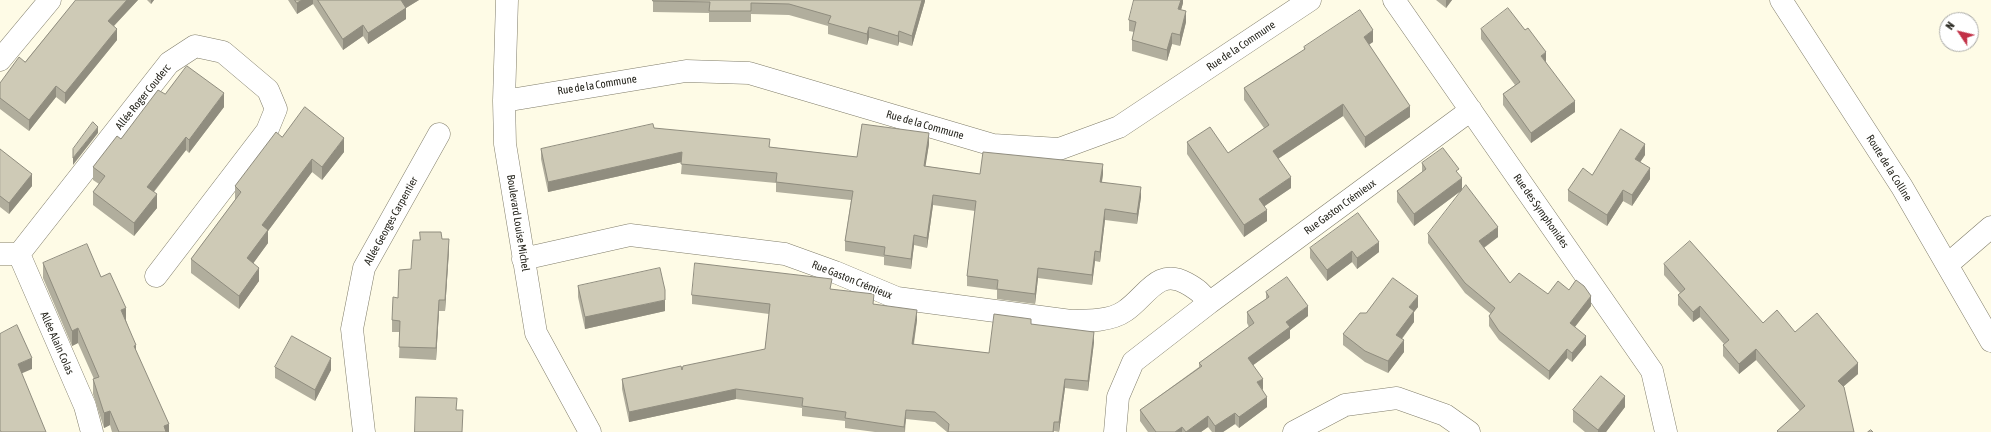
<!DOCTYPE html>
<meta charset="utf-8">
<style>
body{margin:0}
#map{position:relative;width:1991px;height:432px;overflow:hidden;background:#fefbe6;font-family:"Asap Condensed",sans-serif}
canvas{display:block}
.north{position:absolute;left:1939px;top:12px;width:40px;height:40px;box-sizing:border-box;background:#fff;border:1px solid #a8a8a5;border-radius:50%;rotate:305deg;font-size:11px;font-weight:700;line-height:16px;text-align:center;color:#26251d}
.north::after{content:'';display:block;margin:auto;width:14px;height:18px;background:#c23147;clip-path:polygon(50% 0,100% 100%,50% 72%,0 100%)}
</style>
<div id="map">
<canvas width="1991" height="432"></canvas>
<div class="north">N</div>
</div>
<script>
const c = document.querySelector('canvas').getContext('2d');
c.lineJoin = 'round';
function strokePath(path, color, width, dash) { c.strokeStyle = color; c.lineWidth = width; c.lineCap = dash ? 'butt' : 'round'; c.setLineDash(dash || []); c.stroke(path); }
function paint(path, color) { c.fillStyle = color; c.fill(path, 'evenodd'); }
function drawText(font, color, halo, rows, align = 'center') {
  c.font = font + ' "Asap Condensed",sans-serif'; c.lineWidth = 3.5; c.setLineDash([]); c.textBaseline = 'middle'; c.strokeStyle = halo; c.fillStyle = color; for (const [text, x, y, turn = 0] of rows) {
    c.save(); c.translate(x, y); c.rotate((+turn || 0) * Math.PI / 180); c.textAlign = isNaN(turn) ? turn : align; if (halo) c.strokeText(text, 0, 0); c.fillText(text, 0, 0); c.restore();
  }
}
const street = new Path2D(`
 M507 0 504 101 505 144 536 333 590 432
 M1394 0 1652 371 1666 432
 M1781 0 1902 187 1991 341
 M0 60 50 0
 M504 101 686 71 749 73 993 145 1059 149 1119 127 1310 0
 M0 254H19L169 63 195 46 223 52 268 90 276 109 267 131 156 276
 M19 254 85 406 92 432
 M523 259 630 235 785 254 835 272 897 298 1071 321C1088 321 1111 321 1125 311 1146 297 1158 267 1186 283 1197 289 1202 293 1209 303
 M1947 265 1991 227
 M364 432 352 329 364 268 439 134
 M1115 432 1118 397 1133 362 1209 303 1471 110
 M1294 432 1345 405 1397 398 1445 415 1469 432`);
const wall = new Path2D(`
 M76 0H138L114 26 117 40 65 104 56 97 29 131 0 109V83L25 62Z
 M147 0H154L151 4Z
 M288 0H419L406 8V19L368 44 363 36 343 50 313 4 297 14Z
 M653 0H925V1L912 46 899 42 898 46 869 38 867 45 828 34V26L789 15 751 14V22H709V13L653 12Z
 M1183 0V3L1181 10 1186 22 1180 46 1172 44 1167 61 1132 51V40L1134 32 1129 31V20Z
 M1436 0H1452L1446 8Z
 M1481 29 1546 62 1575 112 1531 143 1503 105V94L1515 85 1481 39Z
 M1373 42 1369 44 1410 117 1365 148 1343 116 1278 159 1291 188 1264 206 1267 221 1244 237 1187 154V142L1228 153 1264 128 1244 100V88L1304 50V47Z
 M165 94 224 107 189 153 186 150 154 192 157 208 134 236 93 205V192L99 184 93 180V167Z
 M654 128 770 147 857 157 929 144 925 166 980 174H1103L1102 182 1141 197 1137 224 1105 220 1100 262 1095 261 1092 285 1038 278 1035 304 997 299V290L967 286V276L975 211 933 205 927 248 914 245 911 269 884 265V257L845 251V241L851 200 776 192V183L681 174 682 162 548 192 541 159V149Z
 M282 137 344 152 322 180 312 172 268 231V243L253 263 259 281 239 309 191 273V259L235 200V186Z
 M0 149 32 186 9 214 0 207Z
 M1645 155 1640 162 1650 179 1632 206 1623 201 1607 226 1568 201V190L1592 175Z
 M1422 163 1462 190 1414 226 1397 202V191L1422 172Z
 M1428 234 1498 237 1484 248 1510 283 1548 294 1569 290 1591 306 1575 327 1586 345 1572 362 1567 358 1549 380 1499 340 1489 326V316L1491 314 1465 293 1428 243Z
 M442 239 449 250 445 311H439L436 360 399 358 400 332H392V320L398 298 411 269Z
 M1310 248 1379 252 1357 269 1352 262 1327 281 1310 258Z
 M43 263 101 277 126 320 136 351 169 432H112L110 425 104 428 93 394V379H94L78 343 72 346 43 278Z
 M1664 264 1763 323 1795 332 1858 374 1843 387 1854 432H1777V431L1800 411 1756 360 1739 374 1723 356V345L1724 344 1700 317 1693 322 1678 305V295L1680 293 1664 275Z
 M578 286 665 311 585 329 578 297Z
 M832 289 917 320 914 344 989 353 1031 324 1094 342 1088 391 1065 388 1059 432 1054 431V432H947L935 422 906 419 905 432H875L845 428V421L802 416V408L736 399 629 422 622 389V379L682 370 765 349 769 314 692 304V295Z
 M1266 292 1308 316 1290 330V338L1253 365 1263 390 1267 407 1239 428 1235 424 1223 432H1212L1208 427 1201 432H1148L1140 421V410L1199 367V363L1249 327 1247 323V312L1266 299Z
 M1418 307 1414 312V322L1402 339 1404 352 1388 373 1365 362 1343 345V334L1366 313Z
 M275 367 331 370 315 401 275 378Z
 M1625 407 1606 432H1585L1573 422V410Z`);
const shadedWall = new Path2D(`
 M127 0H138L108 32V21Z
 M151 0H154L151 4Z
 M302 0H313V4L297 14V3Z
 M401 0H419L401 11Z
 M922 0H925V1L912 46V36Z
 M1181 0H1183V3L1178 20V9Z
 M1446 0H1452L1446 8Z
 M406 8V19L368 44V33Z
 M1186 11V22L1180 46V35Z
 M363 25V36L343 50V39Z
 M869 27V38L867 45V34Z
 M117 29V40L65 104V93Z
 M1373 30V42L1364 48V37Z
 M899 31V42L898 46V36Z
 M1172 33V44L1167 61V50Z
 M1546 52V63L1541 56Z
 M56 86V97L29 131V120Z
 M224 93V107L189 153V140Z
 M1575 101V112L1531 143V133Z
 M1343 104V116L1273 162V151Z
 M1410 106V117L1365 148V137Z
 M98 127V133L73 165V158Z
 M929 133V144L924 176V166Z
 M186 137V150L147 200V187Z
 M344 138V152L322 180V167Z
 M1645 144V155L1635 170V159Z
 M682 152V162L548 192V182Z
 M312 159V172L268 231V243L247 272V258L262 225Z
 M1103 164V174L1100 192V182Z
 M1650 168V179L1632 206V195Z
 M32 174V186L9 214V203Z
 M1291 177V188L1259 210V199Z
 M1462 178V190L1414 226V214Z
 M1141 187V197L1137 224V214Z
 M1623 190V201L1607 226V215Z
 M157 194V208L134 236V223Z
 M933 195V205L927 248V238Z
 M1105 209V220L1100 262V252Z
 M1267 210V221L1244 237V225Z
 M1498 227V237L1479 251V241Z
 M914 235V245L911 269V259Z
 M449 239V250L445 311V300Z
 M1379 242V252L1357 269V258Z
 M1095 251V261L1092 285V275Z
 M1352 251V262L1327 281V270Z
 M259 268V281L239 309V296Z
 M1038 268V278L1035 304V294Z
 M1418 296V307L1414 312V322L1396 346V335L1409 307Z
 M1591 296V306L1570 333V323Z
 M439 300V311L436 360V348Z
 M665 300V311L585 329V317Z
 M1308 306V316L1290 330V338L1248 369V358L1286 322Z
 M1700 306V317L1693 322V312Z
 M126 308V323L121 310Z
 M917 310V320L912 353V344Z
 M78 328V343L72 346V331Z
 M1094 332V342L1088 391V381Z
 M1586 336V345L1572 362V353Z
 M1404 340V352L1388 373V361Z
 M136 345V360L134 346Z
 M1567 349V358L1549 380V371Z
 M1756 349V360L1739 374V364Z
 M32 358V369L18 375V364Z
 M331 358V370L315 401V390Z
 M1858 363V374L1838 391V381Z
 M1065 379V388L1059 432V422Z
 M1263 379V390L1257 382Z
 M736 389V399L629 422V412Z
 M1625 396V407L1606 432H1598V430Z
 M1267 397V407L1239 428V417Z
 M906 410V419L904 432V427Z
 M110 411V425L104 428V413Z
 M1235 413V424L1223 432H1215V426Z
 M1208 416V427L1201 432H1186Z
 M169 424V432H164V426Z
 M1182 427V432H1175Z`);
const building = new Path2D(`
 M76 0H127L108 21 117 29 65 93 56 86 29 120 0 98V83L19 57 25 62Z
 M295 0H302L297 3Z
 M318 0H402H401L406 8 368 33 363 25 343 39Z
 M653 0H922L912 36 899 31 898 36 869 27 867 34 828 23 831 16 789 4 751 3V11H709L710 2 653 1Z
 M1134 0H1181L1178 9 1186 11 1180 35 1172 33 1167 50 1132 40 1136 22 1129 20Z
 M1508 8 1525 30 1528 28 1546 52 1541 56 1575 101 1531 133 1503 94 1520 82 1481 29Z
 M1360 10 1373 30 1364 37 1410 106 1365 137 1343 104 1273 151 1291 177 1259 199 1267 210 1244 225 1187 142 1210 127 1228 153 1269 125 1244 88 1305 49 1304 47Z
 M187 66 224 93 189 140 186 137 147 187 157 194 134 223 93 192 105 176 93 167 117 136 121 139 158 90 165 94Z
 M305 107 344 138 322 167 312 159 262 225 268 230 247 258 259 268 239 296 191 259 241 192 235 186 276 132 282 137Z
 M93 122 98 127 73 158V149Z
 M653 124 654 128 770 139 769 147 857 157 862 124 929 133 924 166 980 174 983 152 1103 164 1100 182 1141 187 1137 214 1105 209 1100 252 1095 251 1092 275 1038 268 1035 294 997 289 998 280 967 276 976 201 933 195 927 238 914 235 911 259 884 255 885 247 845 241 853 191 776 182 777 173 681 164 682 152 548 182 541 149Z
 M1621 129 1645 144 1635 159 1650 168 1632 195 1623 190 1607 215 1568 190 1583 168 1592 175Z
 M1443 148 1459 169 1456 171 1462 178 1414 214 1397 191 1426 169 1422 163Z
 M0 149 32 174 9 203 0 196Z
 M1466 185 1498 227 1479 241 1510 283 1519 273 1548 294 1558 281 1569 290 1576 280 1584 286 1591 296 1570 323 1586 336 1572 353 1567 349 1549 371 1499 331 1489 316 1495 308 1465 283 1428 234Z
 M1358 213 1379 242 1357 258 1352 251 1327 270 1310 248Z
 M420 232H441L442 239H449L445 300H439L436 348 399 347 400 321 392 320 393 297 398 298 399 270 411 269 413 240H420Z
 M1690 241 1763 323 1777 310 1795 332 1817 313 1858 363 1838 381 1844 387 1854 432H1778L1777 431 1805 406 1756 349 1739 364 1723 345 1729 340 1700 306 1693 312 1678 295 1685 289 1664 264Z
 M87 244 101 277 110 273 126 308 121 310 136 345 134 346 169 424 164 426 166 432H119L110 411 104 413 93 379 99 377 78 328 72 331 43 263Z
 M695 263 832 279 830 289 874 294 873 304 917 310 912 344 989 353 994 314 1031 319V324L1094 332 1088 381 1065 379 1059 422H1054L1053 432H948L949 424 935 412 906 410 904 427 845 418 846 412 802 406 803 398 736 389 629 412 622 379 681 366 682 370 683 366 765 349 770 304 692 295Z
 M660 268 665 290V300L585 317 578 286Z
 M1287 277 1308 306 1286 322 1290 327 1248 358 1263 379 1257 382 1267 397 1239 417 1235 413 1215 426 1208 416 1186 432 1182 427 1175 432H1156L1140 410 1202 366 1199 363 1254 323 1247 312 1269 297 1266 292Z
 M1393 278 1418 296 1409 307 1414 311 1396 335 1404 340 1388 361 1365 351 1343 334 1360 313H1366Z
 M17 325 32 358 18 364 46 432H1L0 430V334Z
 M292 336 331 358 315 390 275 367Z
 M1601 376 1625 396 1598 430 1573 410Z
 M416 397 457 398 456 410H463L462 432H415Z
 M1871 430 1873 432H1868Z`);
const streetNames = [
 ["Rue de la Commune",1241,46,-34],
 ["Rue de la Commune",597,85,-9],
 ["Allée Roger Couderc",143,97,-51],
 ["Rue de la Commune",925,125,16],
 ["Route de la Colline",1889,168,58],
 ["Rue Gaston Crémieux",1340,207,-36],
 ["Rue des Symphonides",1541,211,55],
 ["Allée Georges Carpentier",391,221,-61],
 ["Boulevard Louise Michel",518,223,81],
 ["Rue Gaston Crémieux",852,280,22],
 ["Allée Alain Colas",57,343,66]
];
strokePath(street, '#807d6a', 23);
strokePath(street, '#fff', 22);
paint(wall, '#b1ae9d');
paint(shadedWall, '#908d7f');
paint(building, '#cecab6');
strokePath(building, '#908d7f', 1);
drawText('11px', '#26251d', '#fff', streetNames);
</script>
